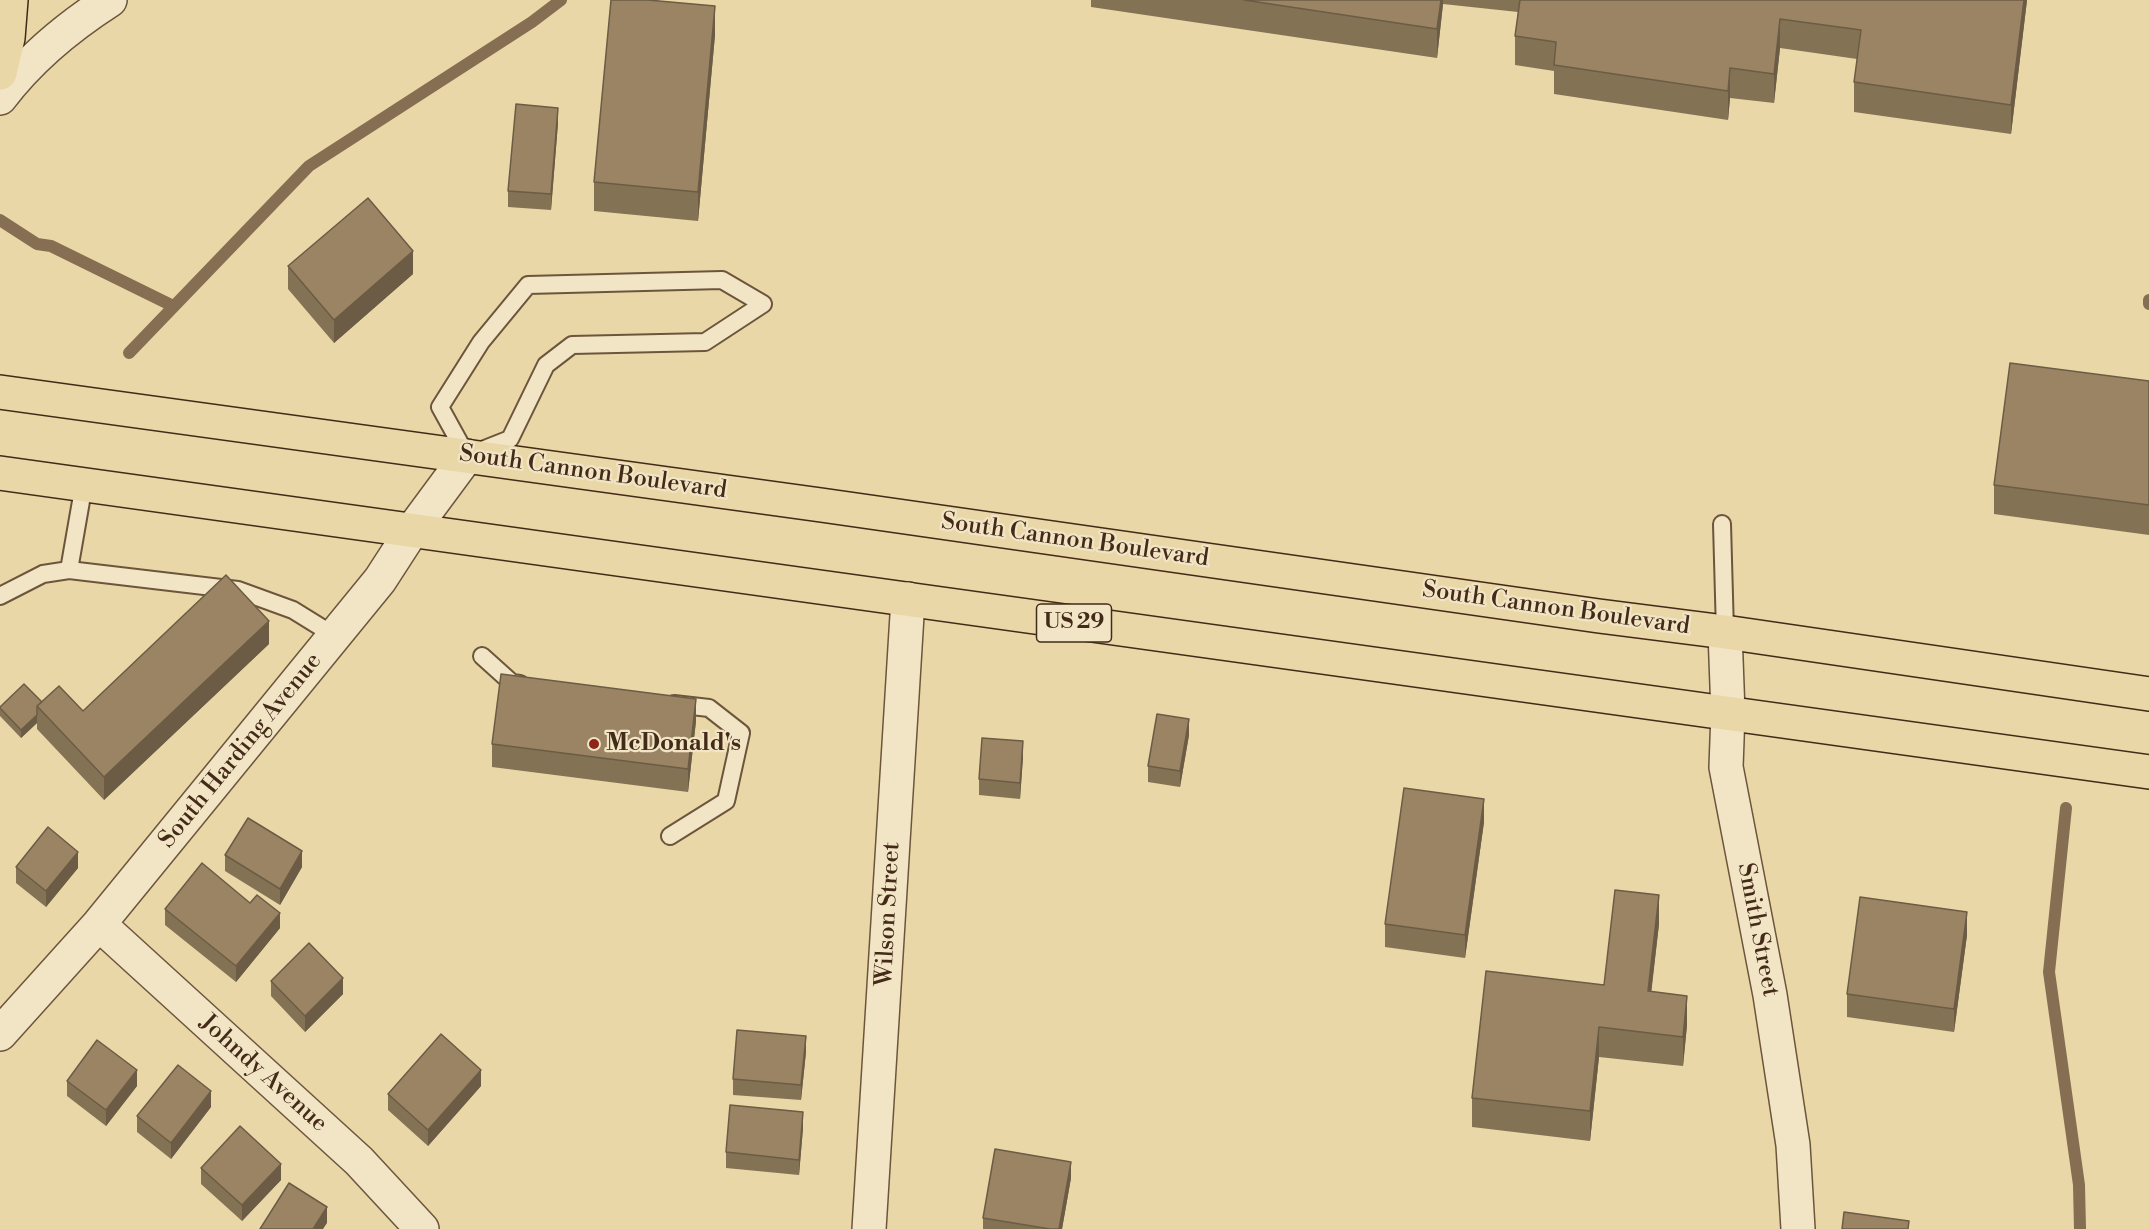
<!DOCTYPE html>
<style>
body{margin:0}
canvas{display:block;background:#e9d7a8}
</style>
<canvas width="2149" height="1229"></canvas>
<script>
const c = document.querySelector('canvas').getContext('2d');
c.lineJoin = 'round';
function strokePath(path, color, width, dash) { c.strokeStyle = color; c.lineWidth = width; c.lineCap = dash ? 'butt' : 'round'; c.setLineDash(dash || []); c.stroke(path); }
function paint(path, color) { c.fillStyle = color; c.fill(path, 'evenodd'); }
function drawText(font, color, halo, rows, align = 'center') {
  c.font = font + ' "Libre Bodoni",serif'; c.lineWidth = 4.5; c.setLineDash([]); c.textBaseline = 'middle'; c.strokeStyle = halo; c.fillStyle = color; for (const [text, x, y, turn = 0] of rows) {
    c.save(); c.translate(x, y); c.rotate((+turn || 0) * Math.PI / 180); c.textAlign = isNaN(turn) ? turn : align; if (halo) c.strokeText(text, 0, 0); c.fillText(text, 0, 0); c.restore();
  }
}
const stream = new Path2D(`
 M0 220 37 244 51 246 173 306
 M2149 304V300
 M129 353 309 166 532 22 561 0
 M2066 808 2049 972 2079 1185 2080 1229`);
const service = new Path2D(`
 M722 280 763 304 705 342 572 345 546 365 510 439 467 456 440 407 481 342 528 285Z
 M1722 524 1725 632
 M69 570 238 590 293 610 335 636
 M0 596 43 574 69 570 84 484
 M482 656 512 683 520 684
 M670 836 726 801 741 733 709 708 674 704`);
const minor = new Path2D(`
 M0 98C30 58 68 27 110 0
 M1725 632 1728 713 1726 767 1770 995 1793 1145 1798 1229
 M99 924 359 1161 422 1229
 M0 1034 99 924 380 580 413 529 467 456
 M869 1229 908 599`);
const primary = new Path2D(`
 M0 73 8 38 11 0
 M0 392 821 505 1599 616 1725 632 2149 694
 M0 473 2149 772`);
const wall = new Path2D(`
 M1091 0H2027L2011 134 1854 112V82L1857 59 1780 48 1774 103 1730 98 1728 120 1554 94V71L1515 65V36L1518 12 1443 4 1437 58 1091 7Z
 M715 35 698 221 594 211V182Z
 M558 123 551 210 508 207V191Z
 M288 266 413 274 334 343 288 289Z
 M2149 381V535L1994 514V485Z
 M269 644 104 800 37 729V723L21 738 0 716V707L42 702 83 711Z
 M696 721 688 792 492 767V744Z
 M1189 735 1180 787 1148 782V766Z
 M1023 757 1020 799 979 795V779Z
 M1484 822 1465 958 1385 947V924Z
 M225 855 302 867 280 905 225 871Z
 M16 867 78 868 46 907 16 883Z
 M165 909 280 928 236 982 165 925Z
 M1659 924 1651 992 1687 1025 1683 1066 1599 1057 1590 1141 1472 1127V1098L1604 985Z
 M1967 935 1954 1032 1847 1017V994Z
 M271 981 343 994 305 1032 271 996Z
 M806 1052 801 1100 733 1095V1079Z
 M67 1081 137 1086 106 1126 67 1096Z
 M481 1086 428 1146 388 1110V1094Z
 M211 1107 171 1159 137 1132V1116Z
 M803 1128 799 1175 726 1168V1152Z
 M201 1168 281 1180 242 1221 201 1184Z
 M1071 1178 1062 1229H983V1218Z`);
const shadedWall = new Path2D(`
 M1441 0H1443V4L1437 58V29Z
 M2024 0H2027L2011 134V105Z
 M715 6V35L698 221V192Z
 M1780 19V48L1774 103V74Z
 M1730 68V98L1728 120V91Z
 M558 108V123L551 210V194Z
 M413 251V274L334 343V320Z
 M269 621V644L104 800V777Z
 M696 699V721L688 792V769Z
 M37 715V723L21 738V730Z
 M1189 719V735L1180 787V771Z
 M1023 741V757L1020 799V783Z
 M1484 799V822L1465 958V935Z
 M302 851V867L280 905V889Z
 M78 852V868L46 907V891Z
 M1659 895V924L1648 1021V991Z
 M1967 912V935L1954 1032V1009Z
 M280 913V928L236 982V966Z
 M343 978V994L305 1032V1016Z
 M1687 996V1025L1683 1066V1037Z
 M1599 1027V1057L1590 1141V1111Z
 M806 1036V1052L801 1100V1085Z
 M137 1070V1086L106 1126V1110Z
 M481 1070V1086L428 1146V1130Z
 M211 1091V1107L171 1159V1143Z
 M803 1112V1128L799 1175V1160Z
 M1071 1162V1178L1062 1229H1059Z
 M281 1164V1180L242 1221V1205Z
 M327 1207V1223L323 1229H313Z`);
const building = new Path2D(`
 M611 0H648L715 6 698 192 594 182Z
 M1244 0H1441L1437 29Z
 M1520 0H2024L2011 105 1854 82 1861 30 1780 19 1774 74 1730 68 1728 91 1554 65 1556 42 1515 36Z
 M516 104 558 108 551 194 508 191Z
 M368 198 413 251 334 320 288 266Z
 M2010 363 2149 381V505L1994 485Z
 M226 575 269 621 104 777 37 706 59 686 83 711Z
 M501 674 696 699 688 769 492 744Z
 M24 684 42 702 37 706V715L21 730 0 708V707Z
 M1157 714 1189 719 1180 771 1148 766Z
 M982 738 1023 741 1020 783 979 779Z
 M1404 788 1484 799 1465 935 1385 924Z
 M248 818 302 851 280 889 225 855Z
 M48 827 78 852 46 891 16 867Z
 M202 863 250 903 257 895 280 913 236 966 165 909Z
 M1615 890 1659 895 1648 991 1687 996 1683 1037 1599 1027 1590 1111 1472 1098 1486 971 1604 985Z
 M1860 897 1967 912 1954 1009 1847 994Z
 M309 943 343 978 305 1016 271 981Z
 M737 1030 806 1036 801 1085 733 1079Z
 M441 1034 481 1070 428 1130 388 1094Z
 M97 1040 137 1070 106 1110 67 1081Z
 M178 1065 211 1091 171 1143 137 1116Z
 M730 1105 803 1112 799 1160 726 1152Z
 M240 1126 281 1164 242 1205 201 1168Z
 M995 1149 1071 1162 1059 1229H1050L983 1218Z
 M289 1183 327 1207 313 1229H260Z
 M1844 1212 1909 1221 1908 1229H1842Z`);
const markers = [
 [594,744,6,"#8f2418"]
];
const shields = [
 [1074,623,75]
];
const shieldNames = [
 ["US 29",1074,623]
];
const streetNames = [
 ["South Cannon Boulevard",593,473,8],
 ["South Cannon Boulevard",1075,541,8],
 ["South Cannon Boulevard",1556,609,8],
 ["South Harding Avenue",241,751,-51],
 ["Wilson Street",889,914,-87],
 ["Smith Street",1757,930,79],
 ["Johndy Avenue",263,1074,42]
];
const poiNames = [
 ["McDonald's",606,744]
];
strokePath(stream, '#856e51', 12);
strokePath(service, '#6d553c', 20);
strokePath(minor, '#6d553c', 36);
strokePath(primary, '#442a18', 36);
strokePath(service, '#f1e5c6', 16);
strokePath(minor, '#f1e5c6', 33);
strokePath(primary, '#e9d7a8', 33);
paint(wall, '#847255');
paint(shadedWall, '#6c5c45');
paint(building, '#9a8463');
strokePath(building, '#6c5c45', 1.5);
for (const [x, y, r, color] of markers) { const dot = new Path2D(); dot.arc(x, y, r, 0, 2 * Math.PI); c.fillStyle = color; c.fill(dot); strokePath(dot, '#f1e5c6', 2); }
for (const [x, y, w] of shields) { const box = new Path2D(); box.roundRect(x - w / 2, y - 19, w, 38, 4.5); c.fillStyle = '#f1e5c6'; c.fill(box); strokePath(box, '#442a18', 1.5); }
drawText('bold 22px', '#442a18', null, shieldNames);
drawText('24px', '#442a18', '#f1e5c6', streetNames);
drawText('bold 24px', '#442a18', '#f1e5c6', poiNames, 'left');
</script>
